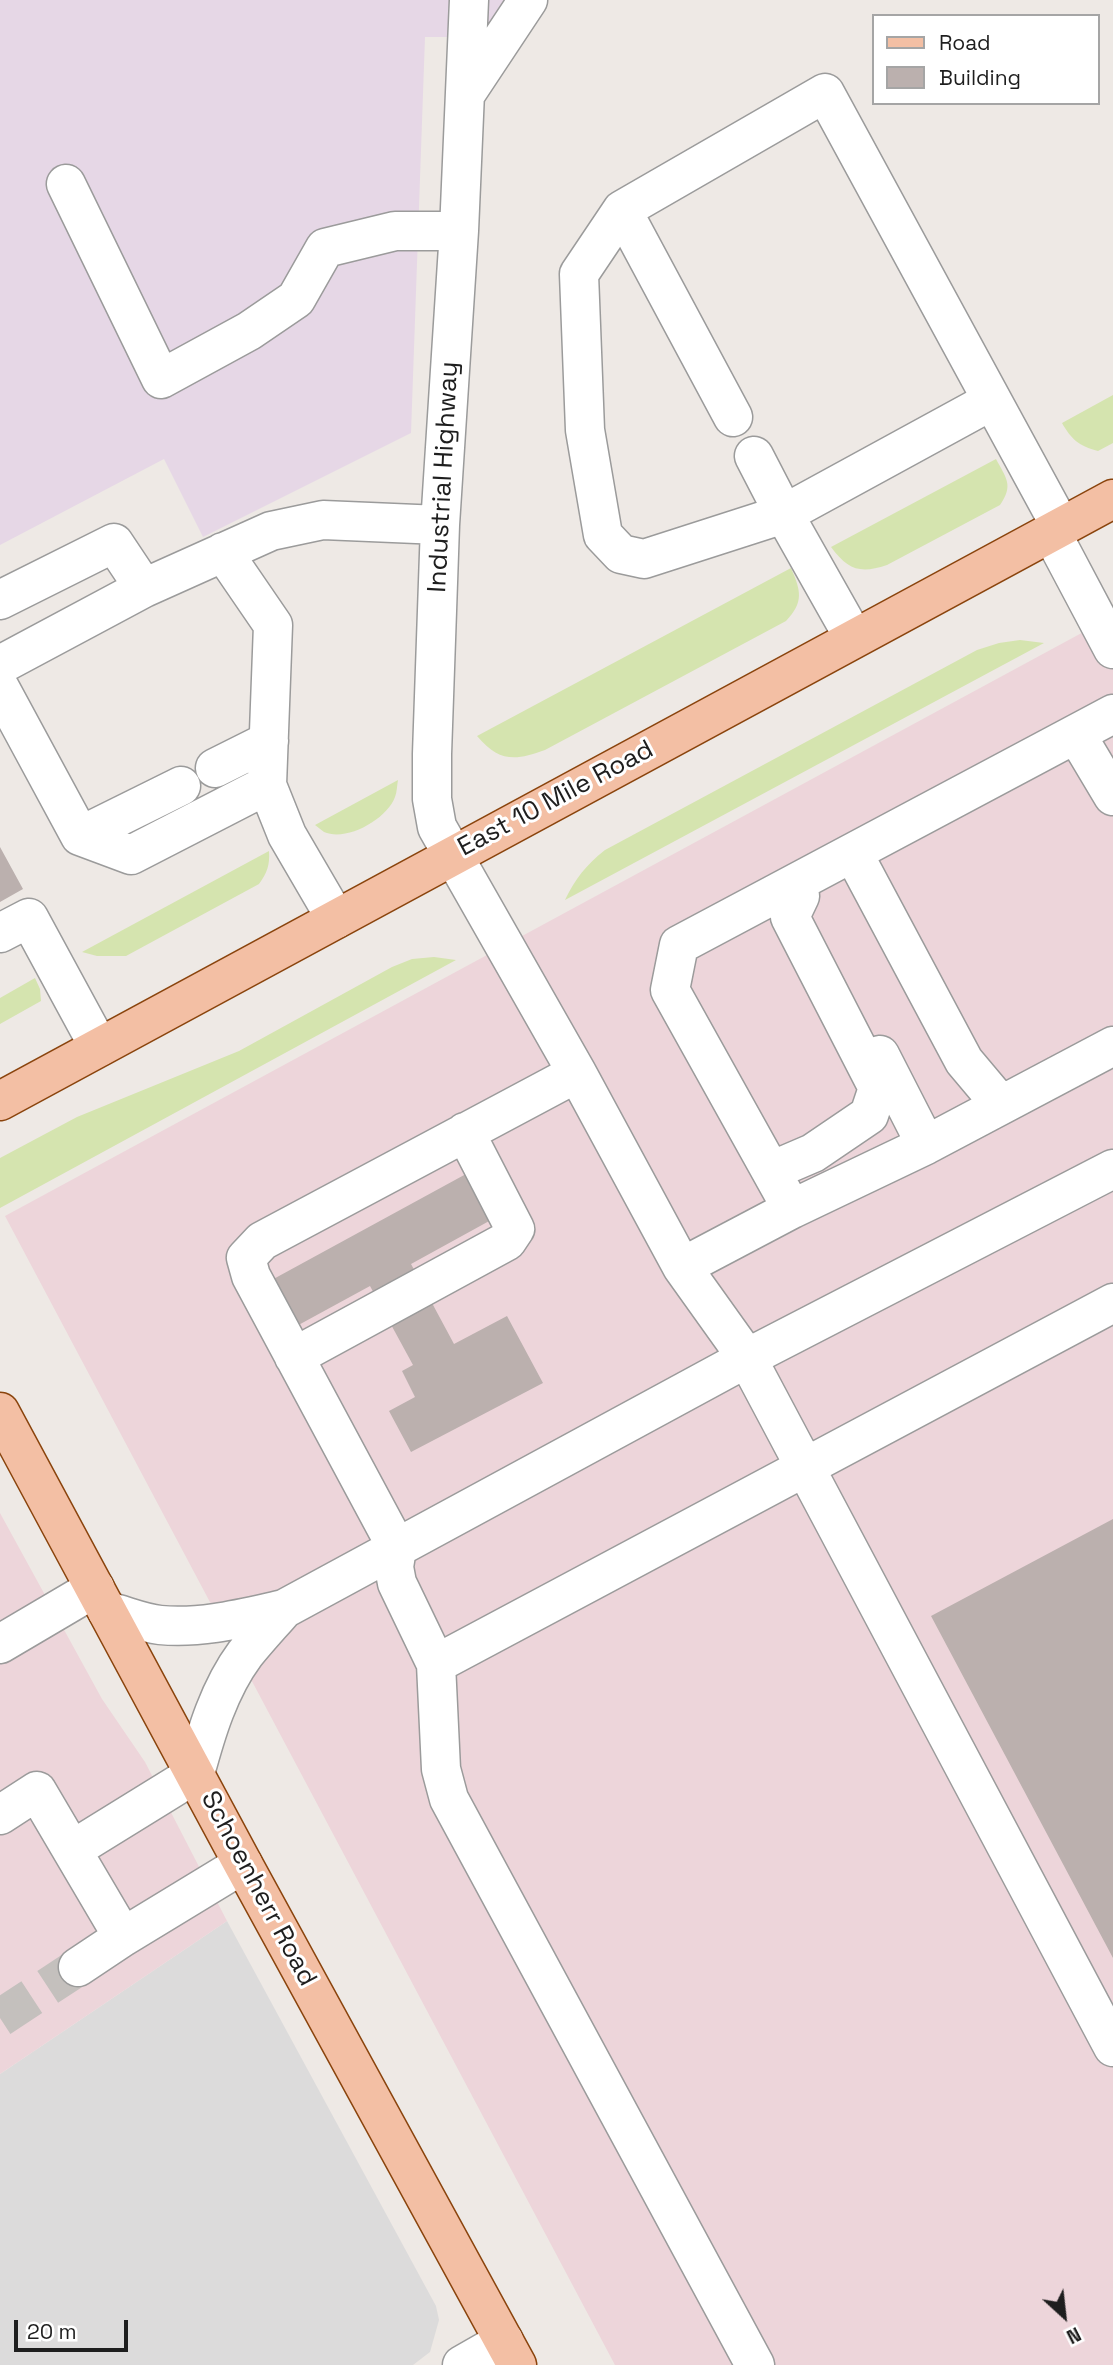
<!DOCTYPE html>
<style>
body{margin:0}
#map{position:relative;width:1113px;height:2365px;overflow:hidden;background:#eee9e5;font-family:"Space Grotesk",sans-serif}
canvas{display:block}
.legend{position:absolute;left:872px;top:14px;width:228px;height:91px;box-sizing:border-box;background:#fff;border:2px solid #a5a5a5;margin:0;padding:9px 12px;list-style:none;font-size:21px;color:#1e1e1e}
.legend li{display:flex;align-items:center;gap:14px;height:35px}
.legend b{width:35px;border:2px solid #a5a5a5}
.north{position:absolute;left:1029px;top:2281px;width:70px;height:70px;-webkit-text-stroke:5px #fff;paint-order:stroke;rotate:153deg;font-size:19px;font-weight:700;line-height:28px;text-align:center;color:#1e1e1e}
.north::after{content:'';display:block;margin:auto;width:24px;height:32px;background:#1e1e1e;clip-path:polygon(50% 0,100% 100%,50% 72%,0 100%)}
.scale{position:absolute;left:14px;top:2320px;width:114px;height:32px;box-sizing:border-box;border:4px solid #1e1e1e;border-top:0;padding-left:9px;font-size:21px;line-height:24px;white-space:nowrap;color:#1e1e1e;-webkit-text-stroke:5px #fff;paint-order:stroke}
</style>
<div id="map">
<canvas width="1113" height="2365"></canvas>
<ul class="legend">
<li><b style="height:9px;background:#f3bfa4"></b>Road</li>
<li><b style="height:19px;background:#bbb0ae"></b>Building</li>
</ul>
<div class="north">N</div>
<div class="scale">20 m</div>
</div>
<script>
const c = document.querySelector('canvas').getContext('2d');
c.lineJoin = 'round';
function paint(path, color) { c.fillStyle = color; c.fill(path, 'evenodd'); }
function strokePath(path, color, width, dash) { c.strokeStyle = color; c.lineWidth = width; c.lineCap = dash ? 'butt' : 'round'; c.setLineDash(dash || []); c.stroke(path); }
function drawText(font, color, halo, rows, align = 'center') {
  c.font = font + ' "Space Grotesk",sans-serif'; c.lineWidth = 6; c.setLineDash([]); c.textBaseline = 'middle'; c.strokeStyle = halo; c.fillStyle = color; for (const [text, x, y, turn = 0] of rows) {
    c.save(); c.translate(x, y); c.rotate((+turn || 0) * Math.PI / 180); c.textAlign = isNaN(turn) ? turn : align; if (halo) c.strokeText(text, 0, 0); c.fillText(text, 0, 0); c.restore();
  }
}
const residential = new Path2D(`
 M227 1921 436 2306 439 2320 430 2352 413 2365H0V2074Z`);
const commercial = new Path2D(`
 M1113 616V2365H615L5 1216Z
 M0 1513 102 1699 145 1762 227 1921 0 2074Z`);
const industrial = new Path2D(`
 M0 0H513L486 37H425L411 433 203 537 164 459 0 545Z`);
const grass = new Path2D(`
 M1113 395V443L1098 451C1079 446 1071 439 1062 423Z
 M996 459C1006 478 1014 485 1000 505L887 565C860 574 848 570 831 547Z
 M791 568C801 591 804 602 786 621L545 750C515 761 499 762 477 736Z
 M1020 640 1044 643 565 900C575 879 586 865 605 850L977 650 999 643Z
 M398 780C397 785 397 792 395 797 387 819 347 842 324 832 321 830 318 827 315 825Z
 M269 851C270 865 267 873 259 884L126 956H97L82 952Z
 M434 957 456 960 0 1208V1158L77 1117 239 1051 392 967 412 959Z
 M35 978 40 989 41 1001 0 1024V998Z`);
const building = new Path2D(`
 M0 847 23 889 0 902Z
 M466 1174 491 1220 411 1264 454 1344 507 1316 543 1383 411 1452 389 1411 415 1397 402 1371 413 1365 370 1286 293 1328 268 1282Z
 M1113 1519V1958L931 1616Z`);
const minorTunnel = new Path2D(`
 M0 2018 78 1967`);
const minor = new Path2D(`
 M469 0 459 231 440 525 432 754V799L437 827 577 1073 682 1267 747 1358 1113 2047
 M465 95 528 0
 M66 184 161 379 249 331 296 299 325 248 395 231H459
 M622 210 579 274 585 430 603 535 621 554 644 559 784 514 854 638
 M733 417 622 210 825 93 1061 527
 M754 456 784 514 991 401
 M1051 532 1113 649
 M223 552 273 625 267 785 287 835 336 919
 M0 600 114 543 144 588 271 531 323 520 440 525
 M0 665 144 588
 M0 688 80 836 131 855 267 785
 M1076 734 1113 796
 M215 768 269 741
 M80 836 181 786
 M853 853 964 1061 1001 1105
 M0 933 29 918 99 1047
 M880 1055 926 1145
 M771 1171 813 1153 869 1115 878 1088 790 917 800 896
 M792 1209 926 1145 1113 1046
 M682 1267 792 1209 670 990 679 945 1113 714
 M294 1357 507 1241 515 1229 465 1132
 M107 1611C124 1615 142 1623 160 1625 202 1629 243 1618 284 1609L747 1358 1113 1169
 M0 1644 95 1588
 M436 1664 397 1583 394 1567 397 1548 251 1276 246 1258 262 1241 577 1073
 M0 1815 37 1791 123 1937 243 1864
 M72 1850 195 1774C206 1733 219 1689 245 1654 257 1639 271 1624 284 1609
 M78 1967 123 1937
 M462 2365 504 2341
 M755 2365 449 1799 441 1769 436 1664 1113 1303`);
const major = new Path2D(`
 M0 1101 1113 499
 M0 1412 243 1864 517 2365`);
const streetNames = [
 ["Industrial Highway",444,477,-87],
 ["East 10 Mile Road",556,799,-28],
 ["Schoenherr Road",258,1889,62]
];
paint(residential, '#dcdbdb');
paint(commercial, '#edd5da');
paint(industrial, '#e6d7e6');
paint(grass, '#d5e4af');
paint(building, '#bbb0ae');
strokePath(minorTunnel, '#c4c0bd', 38, [38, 19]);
strokePath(minor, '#9b9b9b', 41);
strokePath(major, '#8a440d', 41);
strokePath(minor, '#fff', 38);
strokePath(major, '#f3bfa4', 38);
drawText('26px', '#1e1e1e', '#fff', streetNames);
</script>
